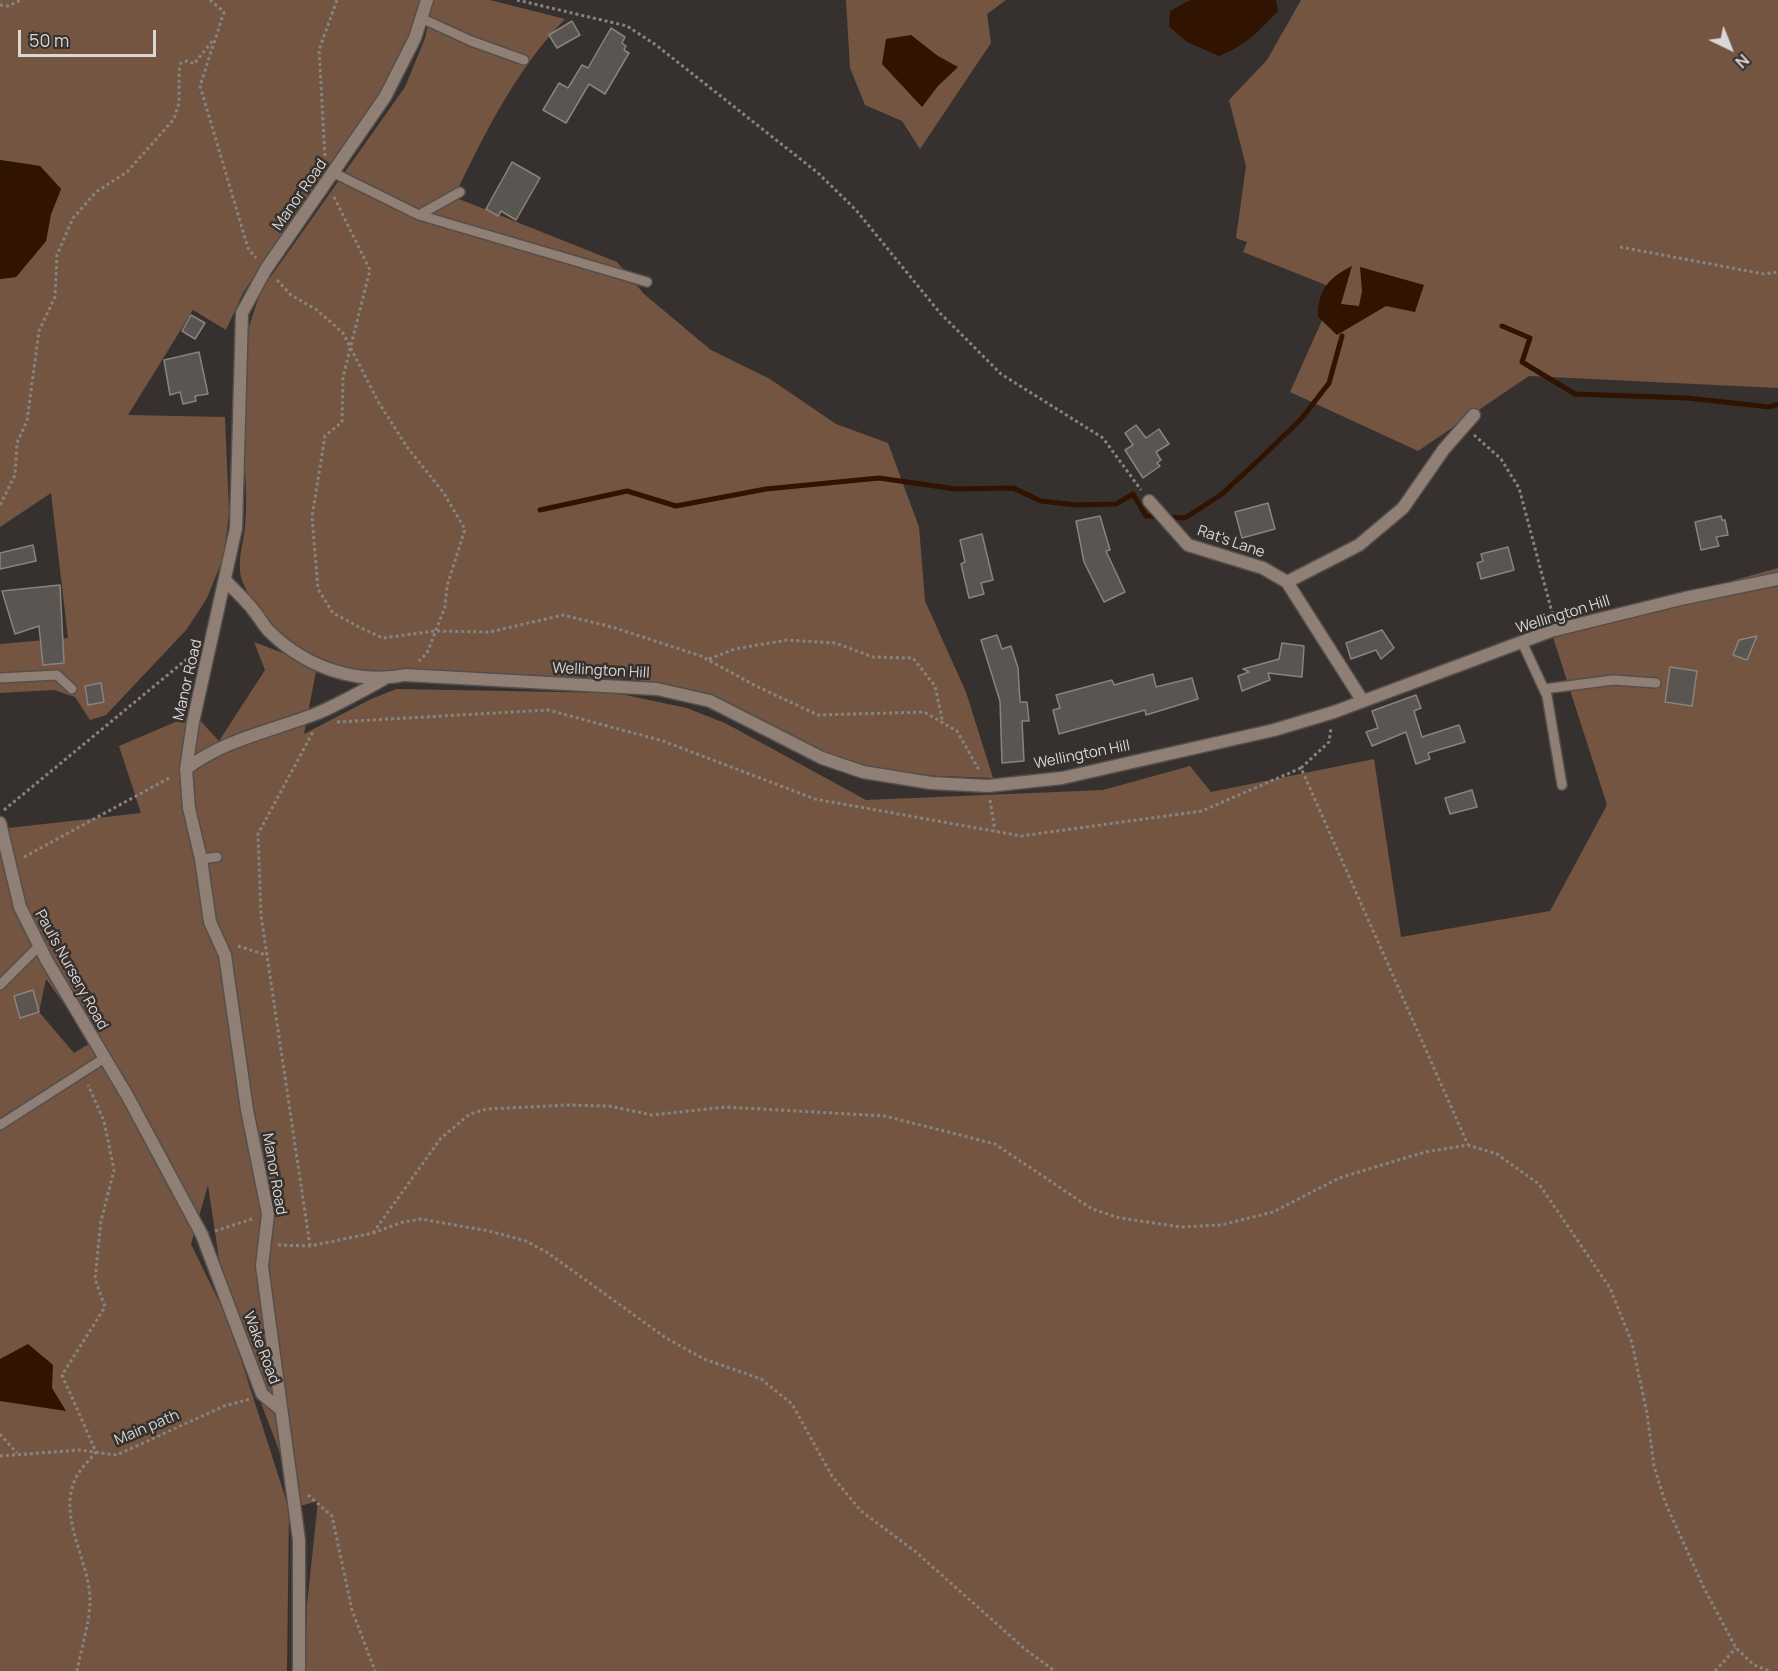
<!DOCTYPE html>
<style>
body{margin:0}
#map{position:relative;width:1778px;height:1671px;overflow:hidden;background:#36312e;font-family:Manrope,sans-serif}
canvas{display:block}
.north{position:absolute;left:1700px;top:18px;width:60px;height:60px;-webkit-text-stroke:4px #36312e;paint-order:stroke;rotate:137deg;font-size:16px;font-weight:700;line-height:24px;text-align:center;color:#dad7d5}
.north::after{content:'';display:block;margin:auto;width:21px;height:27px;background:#dad7d5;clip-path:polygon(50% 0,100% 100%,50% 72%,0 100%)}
.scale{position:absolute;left:18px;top:30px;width:138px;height:27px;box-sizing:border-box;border:3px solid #dad7d5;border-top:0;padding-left:8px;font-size:18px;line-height:21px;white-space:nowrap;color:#dad7d5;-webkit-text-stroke:4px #36312e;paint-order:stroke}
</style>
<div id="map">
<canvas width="1778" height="1671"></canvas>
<div class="north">N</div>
<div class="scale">50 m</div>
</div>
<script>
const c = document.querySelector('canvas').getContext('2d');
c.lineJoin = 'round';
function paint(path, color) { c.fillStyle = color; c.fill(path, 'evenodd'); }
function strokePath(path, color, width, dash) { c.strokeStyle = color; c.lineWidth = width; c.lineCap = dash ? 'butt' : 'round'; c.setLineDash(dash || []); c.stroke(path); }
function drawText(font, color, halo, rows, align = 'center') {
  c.font = font + ' Manrope,sans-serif'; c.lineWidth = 5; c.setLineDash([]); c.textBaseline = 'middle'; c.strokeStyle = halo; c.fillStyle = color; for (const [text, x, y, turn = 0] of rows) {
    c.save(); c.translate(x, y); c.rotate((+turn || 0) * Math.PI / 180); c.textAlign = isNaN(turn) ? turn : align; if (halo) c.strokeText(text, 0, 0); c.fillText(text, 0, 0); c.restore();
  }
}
const green = new Path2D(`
 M0 0H420L406 58 390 89 287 226 243 293 226 330 193 310 128 415 225 417 229 513 224 556 207 598 187 629 106 715 90 720 75 697 54 690 0 693V644L68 638 51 493 0 527V279L16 277 46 241 51 214 61 189 40 166 0 160Z
 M433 0H490L565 19C515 71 485 133 454 197L617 262 644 294 711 350 770 379 836 424 888 443 919 527 925 601 966 692 993 778 915 775 861 767 822 752 692 690 630 679 363 671C350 669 335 668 323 664 292 654 257 614 244 585 235 566 243 547 245 527 250 472 236 414 243 359 246 334 253 312 262 289L405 87 425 38Z
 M846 0H1006L987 14 991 43 920 149 902 121 865 105 850 68Z
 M1301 0H1778V388L1529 376 1418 451 1290 392 1336 289 1243 252 1247 242 1236 238 1246 166 1229 100 1267 60Z
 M1778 568V1671H305L307 1605 318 1501 300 1506 227 1313 208 1185 191 1244 229 1322 289 1509 287 1671H0V829L141 813 119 746 194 714 219 741 265 670 254 642 317 666 304 734 369 700 396 689 616 693 687 708 727 724 866 800 1103 790 1190 766 1211 792 1374 759 1401 937 1550 911 1607 805 1551 631ZM46 979 92 1042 74 1053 39 1012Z`);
const water = new Path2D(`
 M1190 0H1276L1278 11C1260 30 1244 47 1219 56L1187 42 1169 26 1170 11Z
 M911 35 938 56 958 67 938 86 922 107 882 64 886 39Z
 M0 160 40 166 61 189 51 214 46 241 16 277 0 279Z
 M1352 266 1341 304 1359 306 1362 291 1360 267 1424 285 1415 312 1386 306 1337 335 1318 317C1318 290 1328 278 1352 266Z
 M28 1344 53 1365 52 1388 66 1411 0 1401V1359Z`);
const stream = new Path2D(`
 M1502 326 1530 338 1522 362 1575 394 1687 398 1770 407 1778 404
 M540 510 627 491 676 506 766 489 879 478 956 489 1013 488 1041 501 1076 505 1116 504 1133 494 1146 516 1185 518 1222 494 1264 455 1302 418 1329 383 1342 336`);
const building = new Path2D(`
 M572 21 580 35 557 48 549 35Z
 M611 28 625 37 622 43 626 46 624 50 629 53 605 94 589 84 566 123 543 110 559 83 568 88 582 65 588 68Z
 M512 162 540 178 516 220 501 211 498 216 486 209Z
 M191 315 205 323 195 339 182 331Z
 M199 352 208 394 195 396 196 401 183 404 180 392 170 395 164 360Z
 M1136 425 1146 438 1159 429 1169 444 1156 452 1161 460 1157 463 1160 466 1143 478 1125 450 1133 445 1125 433Z
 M1268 503 1275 529 1242 538 1235 512Z
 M1100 516 1110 550 1106 551 1125 592 1104 602 1084 562 1076 521Z
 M1721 516 1722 520H1725L1728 535 1716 537 1719 546 1701 550 1695 522Z
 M982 534 993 580 981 583 984 594 969 598 961 564 965 562 960 540Z
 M33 545 36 561 0 569V553Z
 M1508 547 1514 570 1481 579 1477 563 1483 561 1481 554Z
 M60 585 64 663 43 665 39 626 15 634 2 591Z
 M1382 630 1394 648 1381 659 1376 650 1351 659 1346 643Z
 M997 635 1002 649 1011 646 1018 668 1020 702H1027L1029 721H1022L1024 761 1002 763 1000 701 981 640Z
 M1757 636 1747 660 1733 655 1739 640Z
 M1282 643 1304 646 1302 677 1268 673 1270 680 1242 691 1238 676 1249 672 1243 669 1279 659Z
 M1670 667 1697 671 1692 706 1665 702Z
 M1153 674 1156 687 1192 678 1198 699 1146 715 1145 710 1059 734 1053 710 1060 708 1056 695 1112 680 1114 685Z
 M101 683 104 702 88 705 85 686Z
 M1416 695 1421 708 1414 711 1422 737 1459 725 1465 742 1428 753 1430 759 1416 764 1406 732 1372 746 1366 732 1378 728 1372 711Z
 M1472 790 1477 807 1450 814 1445 798Z
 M33 990 39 1012 20 1018 14 996Z`);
const path = new Path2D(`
 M210 0 224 12 200 86 248 248 256 258
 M517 0 627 26 656 45 818 173 856 210 940 313 1001 374 1103 438 1141 490
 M0 5 8 6 21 0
 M325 156 319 50 337 0
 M334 197 370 270 343 377 342 422 325 436 312 517 318 589 333 613 359 627 383 638 435 631 490 632 563 615 612 627 701 656 756 686 818 715 924 712 957 731 980 772
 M1620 247 1764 274 1778 272
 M277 280 291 295 317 310 343 333 379 403 407 447 443 492 465 529 447 586 445 607 427 653 419 661
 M1474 435 1501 459 1519 488 1553 616
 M0 505 15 475 17 443 27 421 39 331 55 297 57 255 73 218 96 192 127 172 174 119 179 103V71L181 63 187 61 194 64 214 39
 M709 659 735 649 787 640 835 643 873 657 913 658 935 686 943 723
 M337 722 548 710 663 741 815 799 1021 836 1202 811 1301 768 1468 1145
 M1301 768 1329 742 1331 728
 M990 800 995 831
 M4 810 193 654
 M24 857 171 777
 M238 946 266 955
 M215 1231 252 1219
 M373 1233 441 1138 470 1114 487 1109 568 1105 609 1106 652 1115 725 1107 885 1116 995 1144 1092 1209 1120 1218 1181 1227 1221 1225 1273 1212 1339 1178 1425 1152 1468 1145 1497 1154 1539 1184 1610 1288 1632 1343 1647 1413 1654 1466 1665 1502 1704 1588 1736 1648 1754 1665 1770 1671
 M278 1245 310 1246 373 1233 403 1222 421 1219 489 1231 526 1241 548 1253 666 1338 704 1359 761 1379 792 1404 832 1476 861 1511 916 1552 1026 1650 1055 1671
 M310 1246 261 915 258 834 314 730
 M0 1434 17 1453
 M0 1456 79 1450 117 1455 224 1406 250 1399
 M308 1495 332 1516 352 1610 375 1671
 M77 1671C81 1649 89 1625 90 1603 91 1560 54 1515 78 1474 83 1466 90 1459 96 1452L62 1375 105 1307 95 1279 101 1221 114 1170 104 1121 88 1085
 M1715 1671 1736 1648`);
const service = new Path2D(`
 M421 18 471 41 524 60
 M334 173 419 215 647 282
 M419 215 460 192
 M1522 642 1547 696 1562 785
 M0 678 57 675 72 689
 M1544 689 1613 680 1656 683
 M201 859 217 857
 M0 985 39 946
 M0 1125 103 1059`);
const minor = new Path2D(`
 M1149 501 1188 545 1263 568 1287 582 1362 700
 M226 581C235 591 246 600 254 611 260 618 264 627 271 633 306 667 357 685 405 675L657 689 710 701 822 758 863 772 931 783 988 786 1062 778 1274 730 1334 712 1551 631 1685 598 1778 579
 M1287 582 1359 545 1403 508 1444 449 1474 415
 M186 769C225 739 272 731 318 713 341 703 362 691 384 679
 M0 823 20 907 47 961 128 1097 202 1235 262 1394 280 1409
 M299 1671V1540L262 1266 268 1214 247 1110 225 955 210 922 201 859 189 808 186 769 193 722 236 528 242 313 266 269 385 97 415 38 427 0`);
const streetNames = [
 ["Manor Road",300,195,-55],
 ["Rat's Lane",1231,542,19],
 ["Wellington Hill",1563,615,-17],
 ["Wellington Hill",601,671,3],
 ["Manor Road",188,680,-77],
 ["Wellington Hill",1082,755,-11],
 ["Paul's Nursery Road",71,970,61],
 ["Manor Road",274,1174,80],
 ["Wake Road",261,1348,69],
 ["Main path",147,1428,-23]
];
paint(green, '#735542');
paint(water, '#301300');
strokePath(stream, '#301300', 5);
paint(building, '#5a5551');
strokePath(building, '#898380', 1.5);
strokePath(service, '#544f4c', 12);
strokePath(minor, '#544f4c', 15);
strokePath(path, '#878381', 3, [3, 3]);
strokePath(service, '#8f7f74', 9);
strokePath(minor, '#8f7f74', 12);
drawText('15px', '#dad7d5', '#36312e', streetNames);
</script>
